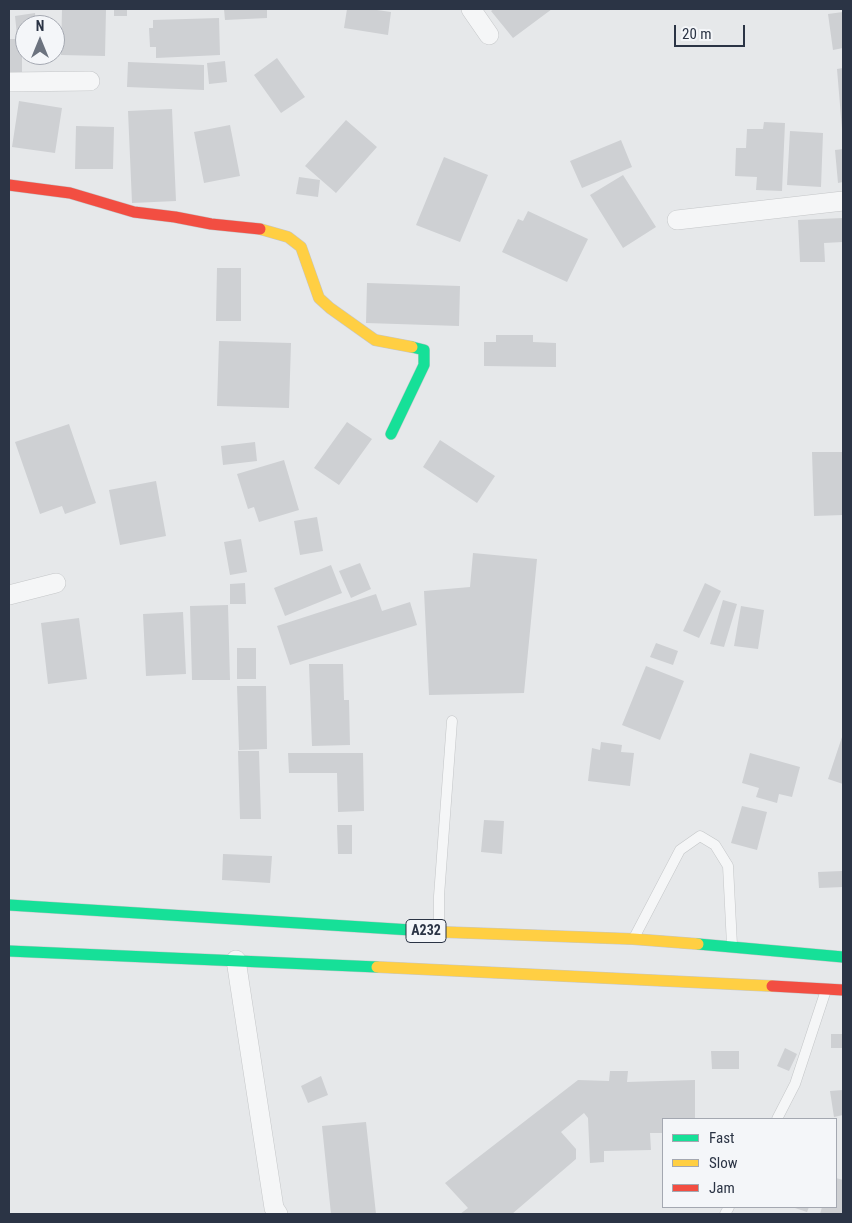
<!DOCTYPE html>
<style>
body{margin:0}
#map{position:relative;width:852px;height:1223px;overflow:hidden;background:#e6e8ea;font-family:"Roboto Condensed",sans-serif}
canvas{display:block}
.frame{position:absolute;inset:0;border:10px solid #2b3445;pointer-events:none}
.legend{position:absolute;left:662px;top:1118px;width:175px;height:90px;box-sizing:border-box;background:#f4f6f9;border:1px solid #a4a8b1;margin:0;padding:6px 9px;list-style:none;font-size:15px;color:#2b3445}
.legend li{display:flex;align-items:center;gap:10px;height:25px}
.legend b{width:25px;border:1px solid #a4a8b1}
.north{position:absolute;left:15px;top:15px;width:50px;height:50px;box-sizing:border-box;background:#f4f6f9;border:1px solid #a4a8b1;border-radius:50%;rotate:0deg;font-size:14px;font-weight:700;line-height:20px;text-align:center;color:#2b3445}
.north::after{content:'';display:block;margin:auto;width:18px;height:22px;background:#6c737f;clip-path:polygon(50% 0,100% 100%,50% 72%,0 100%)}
.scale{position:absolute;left:674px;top:25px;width:71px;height:22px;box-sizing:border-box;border:2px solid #2b3445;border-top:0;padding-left:6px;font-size:15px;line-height:18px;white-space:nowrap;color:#2b3445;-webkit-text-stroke:4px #f4f6f9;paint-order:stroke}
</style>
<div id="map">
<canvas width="852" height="1223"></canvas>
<div class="frame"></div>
<ul class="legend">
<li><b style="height:6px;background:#16e098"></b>Fast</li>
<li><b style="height:6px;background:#ffcf43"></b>Slow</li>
<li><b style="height:6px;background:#f24e42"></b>Jam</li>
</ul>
<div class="north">N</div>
<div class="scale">20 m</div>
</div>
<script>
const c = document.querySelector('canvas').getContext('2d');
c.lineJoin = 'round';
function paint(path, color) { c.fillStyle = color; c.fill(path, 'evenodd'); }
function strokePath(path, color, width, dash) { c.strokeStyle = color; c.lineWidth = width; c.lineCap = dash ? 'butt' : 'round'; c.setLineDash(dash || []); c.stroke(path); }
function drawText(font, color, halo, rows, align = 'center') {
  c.font = font + ' "Roboto Condensed",sans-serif'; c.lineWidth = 4; c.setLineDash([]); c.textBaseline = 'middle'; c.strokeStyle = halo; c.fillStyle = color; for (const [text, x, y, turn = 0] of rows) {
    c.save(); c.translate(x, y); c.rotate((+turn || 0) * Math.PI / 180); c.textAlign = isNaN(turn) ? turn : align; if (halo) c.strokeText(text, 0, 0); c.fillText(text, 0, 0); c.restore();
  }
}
const building = new Path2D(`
 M62 9H106L105 56 61 55Z
 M114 9H127V16H114Z
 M224 9H267V18L225 20Z
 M347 9H370L391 12 388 35 344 28Z
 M494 9H552L513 38 491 11Z
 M843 12V48L833 50 828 14Z
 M35 13 36 25H25V34L17 35 15 16Z
 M219 18 220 55 156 58V47H150L149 28H153V20Z
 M9 39H22V74H9Z
 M277 58 305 97 281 113 254 75Z
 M225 61 227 82 209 84 207 63Z
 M128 62 204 65V90L127 87Z
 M843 68V129H842L837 69Z
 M19 101 62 108 55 153 12 147Z
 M172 109 176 201 132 203 128 111Z
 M346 120 377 147 336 193 305 166Z
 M764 122 785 123 782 191 756 190 757 177 735 176 736 148H746L747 129H763Z
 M230 125 240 176 204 183 194 132Z
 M76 126 114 127 113 169H75Z
 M790 131 823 133 821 187 787 185Z
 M621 140 632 167 582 188 570 161Z
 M843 149V182L838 183 835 150Z
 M444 157 488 175 460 242 416 225Z
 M623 175 656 227 623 248 590 195Z
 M299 177 320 180 318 197 296 194Z
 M528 211 588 239 567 282 502 252 518 219 523 221Z
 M843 218V242L824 243 825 262H800L798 220Z
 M217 268H241V321H216Z
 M367 283 460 286 459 326 366 323Z
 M496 335H533V342L556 343V367L484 366V342H496Z
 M219 341 291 343 289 408 217 406Z
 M347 422 372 439 339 485 314 468Z
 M69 424 96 503 65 514 62 506 40 514 15 442Z
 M440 440 495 476 477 503 423 467Z
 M255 442 257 461 223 465 221 446Z
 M812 452H843V515L814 516Z
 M284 460 299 510 259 522 254 507 248 509 237 474Z
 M156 481 166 536 120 545 109 490Z
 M317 517 323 551 300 555 294 521Z
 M241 539 247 572 230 575 224 542Z
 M473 553 537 559 524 693 429 695 424 591 470 587Z
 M360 563 371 589 351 598 339 571Z
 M331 565 342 593 285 616 274 588Z
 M245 583 246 604H230V584Z
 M705 583 721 591 699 638 683 631Z
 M376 594 382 611 410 602 417 625 290 665 277 626Z
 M723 600 737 604 724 647 710 644Z
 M228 605 230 680H192L190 606Z
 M741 606 764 610 758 649 734 646Z
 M183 612 186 674 146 676 143 614Z
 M79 618 87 679 48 684 41 623Z
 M656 643 678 651 673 665 650 657Z
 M237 648H256V679H237Z
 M309 664H343L344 700H349L350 745 312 746Z
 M646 666 684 681 660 740 622 725Z
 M237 686H266L267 749 239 750Z
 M843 734V784L828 779Z
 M601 742 622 745 621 752 634 753 630 786 588 781 592 748 600 750Z
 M238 751H259L261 819H240Z
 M288 753H363L364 811 338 812 337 773H289Z
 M750 753 800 767 792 797 779 794 777 803 756 797 759 788 742 783Z
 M742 806 767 812 757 850 731 843Z
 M484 820 504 821 502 854 481 852Z
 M337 825H352V854H338Z
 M223 854 272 856 270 883 222 880Z
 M842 871 843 887 819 888 818 872Z
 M831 1034H843V1048H831Z
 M785 1048 797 1054 789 1071 777 1066Z
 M711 1051H739V1069H712Z
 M610 1071H628L627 1082 695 1080V1119H663V1133H650L651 1150 604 1151V1162L590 1163 588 1118 584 1113 561 1132 576 1149V1159L512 1214H460L468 1208 445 1183 578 1080 609 1081Z
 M321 1076 328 1095 308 1103 301 1086Z
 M843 1090V1115L834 1117 830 1091Z
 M366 1122 376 1214H331L322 1126Z
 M836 1178 843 1180V1214H820L822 1207H836Z
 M792 1207H809L807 1212Z`);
const lane = new Path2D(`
 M439 932V896L452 721
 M635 936 680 850 700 836 715 845 728 866 732 945
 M777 1119 795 1084 826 990
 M725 1214 729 1207`);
const street = new Path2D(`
 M471 9 489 35
 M9 82 90 81
 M677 220 843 201
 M9 595 56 583
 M236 960 274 1208 278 1214`);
const fast = new Path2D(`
 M391 434 424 365V350L412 347
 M9 905 443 932
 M698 944 843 957
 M9 951 377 967`);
const slow = new Path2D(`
 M260 229 288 237 301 247 319 298 330 308 375 340 412 347
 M443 932 633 939 698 944
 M377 967 772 986`);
const jam = new Path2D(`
 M9 185 70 193 134 212 175 217 211 224 260 229
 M772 986 843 990`);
const shields = [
 [426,931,40]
];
const shieldNames = [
 ["A232",426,931]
];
paint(building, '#ced0d3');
strokePath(lane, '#c4c6c8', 11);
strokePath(street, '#c4c6c8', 20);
strokePath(fast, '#c4c6c8', 12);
strokePath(slow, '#c4c6c8', 12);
strokePath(jam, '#c4c6c8', 12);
strokePath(lane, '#f5f6f7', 10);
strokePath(street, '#f5f6f7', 19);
strokePath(fast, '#16e098', 11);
strokePath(slow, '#ffcf43', 11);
strokePath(jam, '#f24e42', 11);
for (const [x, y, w] of shields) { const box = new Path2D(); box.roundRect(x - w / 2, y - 11.5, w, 23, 4); c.fillStyle = '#f4f6f9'; c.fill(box); strokePath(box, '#2b3445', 1); }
drawText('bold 14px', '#2b3445', null, shieldNames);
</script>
